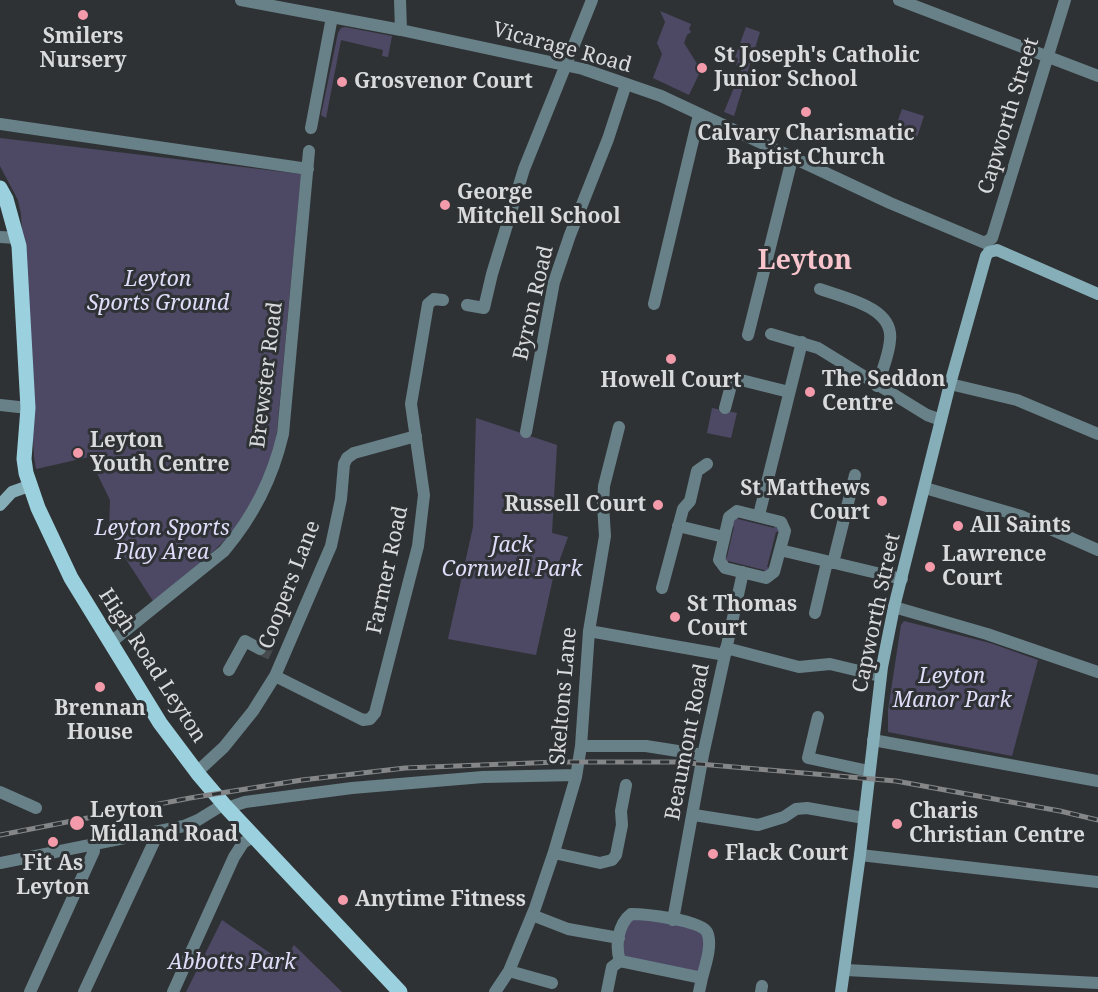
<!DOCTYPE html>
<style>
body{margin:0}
canvas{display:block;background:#2f3234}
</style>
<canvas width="1098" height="992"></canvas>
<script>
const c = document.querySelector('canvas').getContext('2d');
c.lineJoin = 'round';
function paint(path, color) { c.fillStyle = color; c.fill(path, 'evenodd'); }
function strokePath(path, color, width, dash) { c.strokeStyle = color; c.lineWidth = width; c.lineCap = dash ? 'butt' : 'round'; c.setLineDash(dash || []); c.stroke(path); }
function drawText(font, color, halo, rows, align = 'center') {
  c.font = font + ' "Noto Serif",serif'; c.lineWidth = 6; c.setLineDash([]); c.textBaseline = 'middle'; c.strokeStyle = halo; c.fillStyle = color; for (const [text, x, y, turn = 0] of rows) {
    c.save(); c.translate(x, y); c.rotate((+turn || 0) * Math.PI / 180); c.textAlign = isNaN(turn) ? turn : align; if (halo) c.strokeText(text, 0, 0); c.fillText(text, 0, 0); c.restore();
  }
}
const green = new Path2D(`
 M660 11 691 24 689 29 691 32 687 35 684 43 701 70 689 95 653 78 662 54 657 43 665 22Z
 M345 27 392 36 388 57 382 56 383 50 341 40 326 118 321 115 338 33 341 28Z
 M746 27 760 32 734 116 724 112 742 68 736 65 738 59 735 57Z
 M902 109 924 116 917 137 895 129Z
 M0 138 301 174 276 441C268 470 255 505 236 528 212 556 181 578 153 601L109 533 110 500 89 457 36 469 34 457 21 214 18 200 0 166Z
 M712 408 737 413 731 438 707 433Z
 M476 418 557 445 552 533 568 537 553 578 536 655 448 639 473 527Z
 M739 516 738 519 774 528 775 524 777 525 779 532H776L767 567 771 568 764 573V570L728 561 727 564 723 557H727L734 527 730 525 732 519Z
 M904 621 990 643 1038 660 1012 756 888 732V710L901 625Z
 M631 914 707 932 702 978 620 961 619 938Z
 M222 920 283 962 294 945 342 992H186Z`);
const streetTunnel = new Path2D(`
 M260 649 273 655`);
const street = new Path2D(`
 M241 0 401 30 583 69 661 96 890 203 985 243 992 238 1065 0
 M400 0 401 30
 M899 0 1098 76
 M0 124 308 169
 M311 128 332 17
 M0 237 17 238
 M820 289C844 298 894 307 890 340 889 355 882 371 877 386
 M654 304 699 115
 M467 305 484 308 492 274 524 169 592 0
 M771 334 818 348 927 415 941 420
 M748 335 792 159
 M950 384 1017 400 1098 434
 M0 405 28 408
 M725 408 733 378 789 392
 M526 432 554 282 570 235 608 139 626 84
 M925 488 1021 516 1098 550
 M737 511 781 522 785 531 774 572 766 578 725 568 719 560 729 517Z
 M759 515 802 342
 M678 526 724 537
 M780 550 902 579
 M833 563 855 475
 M662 588 683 509 690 501 697 471 707 464
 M894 607 987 634 1098 672
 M815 613 827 562
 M589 631 725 655
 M110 643 224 551C253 517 273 477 283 434L309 151
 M726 648 799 667 830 664 880 676
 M229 670 245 641 260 649
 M275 676 363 720 370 719 375 713 418 546 424 495 411 404 428 304 434 299 443 300
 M818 717 808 758 869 771
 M873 740 1098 781
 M581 746H646L703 755
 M197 772 224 747 253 711 275 676 331 546 341 499 344 464 347 458 354 453 416 436
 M0 792 36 808
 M227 808 245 802 352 788 483 777 576 775
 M694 815 758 825 784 817 796 809 807 808 864 818
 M554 853 600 863 612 860 616 855 622 825 621 811 626 785
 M860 855 1098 882
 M0 863 184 826 198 820 224 804
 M631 914C645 914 700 920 707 932 713 944 705 966 702 978L620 961C615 946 618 924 631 914Z
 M532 915 568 929 619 938
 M673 920 703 755 743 572
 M846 970 1098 983
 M509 971 552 983
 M30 992 94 851 93 844
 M84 992 153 844 155 839 154 832
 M173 992 234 857 243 843 254 836
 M495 992 509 971 535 908 554 852 576 777 581 746 589 631 605 536 603 504 604 486 619 427
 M607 992 612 967 620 961
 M699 992 702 978
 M761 992 762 986`);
const secondary = new Path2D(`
 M0 505 12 492 29 486
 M841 992 860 855 882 667 894 607 950 384 986 256 989 252 997 250 1098 294`);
const primary = new Path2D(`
 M0 188 6 199 19 246 28 408 24 459 26 473 38 508 71 578 160 723 199 775 227 808 400 992`);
const rail = new Path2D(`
 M0 835 190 798 302 780 405 768 557 762H676L896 781 1060 811 1098 820`);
const markers = [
 [83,15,6,"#f39aab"],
 [702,68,6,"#f39aab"],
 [342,82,6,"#f39aab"],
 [806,112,6,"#f39aab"],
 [445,205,6,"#f39aab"],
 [671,359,6,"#f39aab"],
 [810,392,6,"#f39aab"],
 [78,453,6,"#f39aab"],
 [882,501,6,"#f39aab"],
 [658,505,6,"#f39aab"],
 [958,526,6,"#f39aab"],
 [930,567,6,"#f39aab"],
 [675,617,6,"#f39aab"],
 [100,687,6,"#f39aab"],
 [77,823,8,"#f39aab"],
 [897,824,6,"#f39aab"],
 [53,842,6,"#f39aab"],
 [713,854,6,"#f39aab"],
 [343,900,6,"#f39aab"]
];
const poiNames = [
 ["Smilers",83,37,"center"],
 ["Nursery",83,61,"center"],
 ["St Joseph's Catholic",714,56],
 ["Junior School",714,80],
 ["Grosvenor Court",354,82],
 ["Calvary Charismatic",806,134,"center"],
 ["Baptist Church",806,158,"center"],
 ["George",457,193],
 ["Mitchell School",457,217],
 ["The Seddon",822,380],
 ["Centre",822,404],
 ["Howell Court",671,381,"center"],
 ["Leyton",90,441],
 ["Youth Centre",90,465],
 ["St Matthews",870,489,"right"],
 ["Court",870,513,"right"],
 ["Russell Court",646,505,"right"],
 ["All Saints",970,526],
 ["Lawrence",942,555],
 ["Court",942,579],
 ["St Thomas",687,605],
 ["Court",687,629],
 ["Brennan",100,709,"center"],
 ["House",100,733,"center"],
 ["Leyton",90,811],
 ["Midland Road",90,835],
 ["Charis",909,812],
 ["Christian Centre",909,836],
 ["Flack Court",725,854],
 ["Fit As",53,864,"center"],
 ["Leyton",53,888,"center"],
 ["Anytime Fitness",355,900]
];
const streetNames = [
 ["Vicarage Road",562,48,15],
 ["Capworth Street",1009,116,-73],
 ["Byron Road",534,303,-77],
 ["Brewster Road",267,375,-83],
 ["Farmer Road",388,570,-78],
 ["Coopers Lane",290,585,-69],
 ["Capworth Street",877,613,-78],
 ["High Road Leyton",152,666,57],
 ["Skeltons Lane",564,696,-85],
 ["Beaumont Road",688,742,-79]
];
const parkNames = [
 ["Leyton",158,280],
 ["Sports Ground",158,304],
 ["Leyton Sports",162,529],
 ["Play Area",162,553],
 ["Jack",512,546],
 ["Cornwell Park",512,570],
 ["Leyton",952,677],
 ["Manor Park",952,701],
 ["Abbotts Park",232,963]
];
const districtNames = [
 ["Leyton",805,261]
];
paint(green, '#4d4965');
strokePath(streetTunnel, '#484b4d', 12, [12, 6]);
strokePath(street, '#688188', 12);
strokePath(secondary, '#85aeb8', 12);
strokePath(primary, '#9bd1de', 15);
strokePath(rail, '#848688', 5);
strokePath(rail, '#2f3234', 3, [9]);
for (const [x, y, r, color] of markers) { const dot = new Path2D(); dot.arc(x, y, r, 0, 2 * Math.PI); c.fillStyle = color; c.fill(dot); strokePath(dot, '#2f3234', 2); }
drawText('bold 21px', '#d9dadc', '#2f3234', poiNames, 'left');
drawText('21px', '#d9dadc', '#2f3234', streetNames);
drawText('italic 21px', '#e0ddfa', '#2f3234', parkNames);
drawText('bold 27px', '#f8c5cd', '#2f3234', districtNames);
</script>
